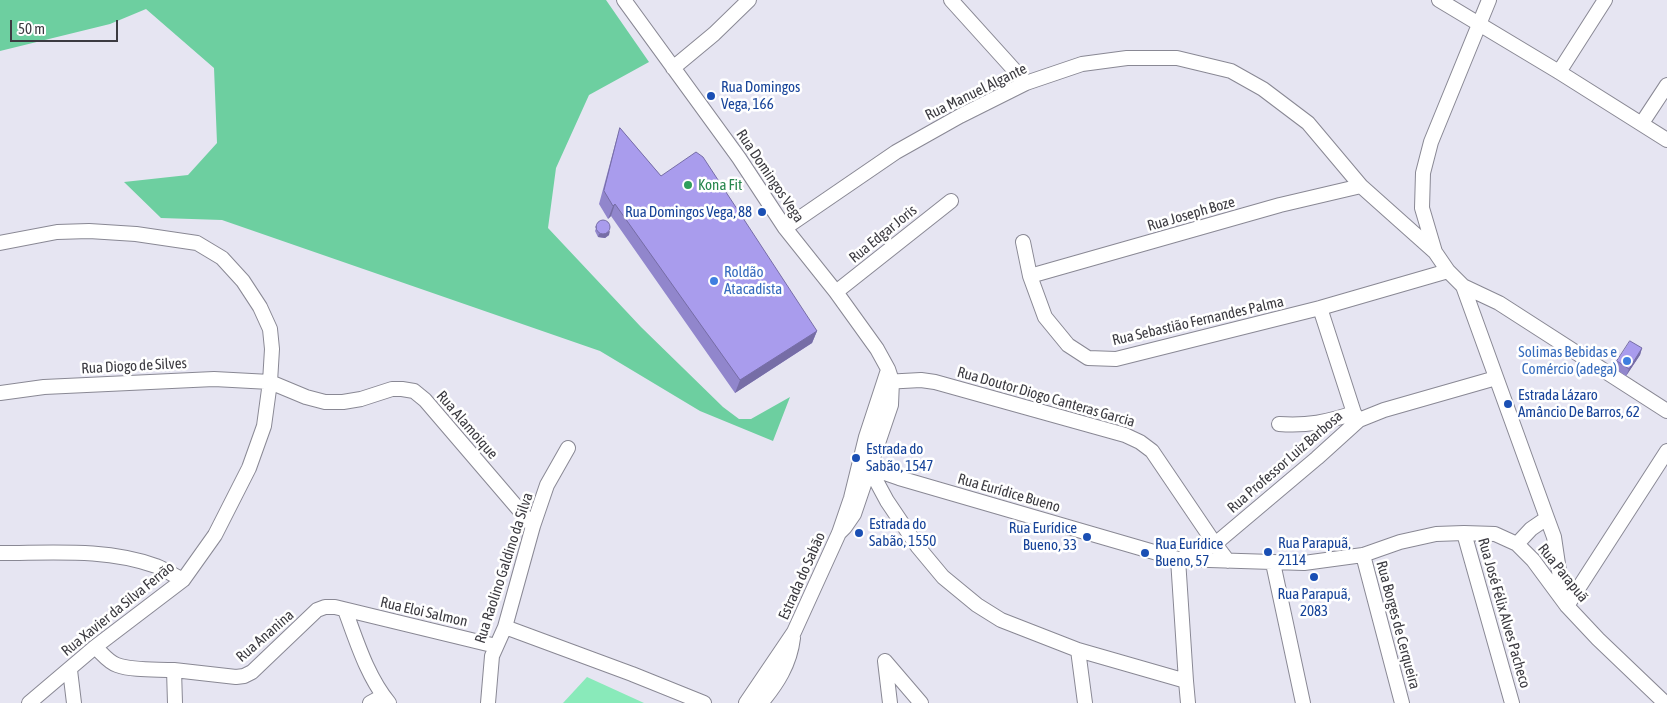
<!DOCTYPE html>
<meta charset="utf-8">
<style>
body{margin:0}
#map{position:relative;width:1667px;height:703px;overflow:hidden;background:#e6e5f2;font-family:"Asap Condensed",sans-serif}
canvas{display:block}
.scale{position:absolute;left:10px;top:20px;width:108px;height:22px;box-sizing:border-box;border:2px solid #3c3b41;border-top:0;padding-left:6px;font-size:15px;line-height:18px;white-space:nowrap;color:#3c3b41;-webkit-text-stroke:4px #fff;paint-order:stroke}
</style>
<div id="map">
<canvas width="1667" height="703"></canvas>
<div class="scale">50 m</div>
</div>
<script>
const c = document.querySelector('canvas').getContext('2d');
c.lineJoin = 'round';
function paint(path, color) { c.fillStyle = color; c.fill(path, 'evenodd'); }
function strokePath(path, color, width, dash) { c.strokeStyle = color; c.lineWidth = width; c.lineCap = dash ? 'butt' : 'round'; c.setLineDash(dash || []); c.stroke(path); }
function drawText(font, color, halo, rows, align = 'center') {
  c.font = font + ' "Asap Condensed",sans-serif'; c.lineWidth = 5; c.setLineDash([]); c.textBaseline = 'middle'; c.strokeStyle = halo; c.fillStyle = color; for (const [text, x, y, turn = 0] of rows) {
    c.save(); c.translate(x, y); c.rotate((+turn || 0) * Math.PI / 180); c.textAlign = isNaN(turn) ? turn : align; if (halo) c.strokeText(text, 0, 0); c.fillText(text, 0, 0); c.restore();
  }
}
const green = new Path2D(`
 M587 677 644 703H563Z`);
const forest = new Path2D(`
 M0 0H606L649 62 589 95 556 168 548 228 641 327 723 407 739 419H751L790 397 773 441 700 411 600 351 222 220 161 218 124 182 188 175 217 143 214 68 146 9 110 24 0 51Z`);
const minor = new Path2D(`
 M624 0 739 158 785 228 836 292 877 349 888 369 892 381 891 405 854 514 845 527 839 533
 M951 0 1026 83
 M1439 0 1559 72 1667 140
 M1489 0 1431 142 1423 173 1422 208 1435 252 1448 271 1463 286 1547 518 1554 537 1563 598
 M673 68 714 34 749 0
 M1559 72 1605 0
 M1642 123 1667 85
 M785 228 896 152 960 116 1026 83 1082 64 1127 58H1177L1231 71 1263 89 1308 123 1361 186 1435 252
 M1023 242 1030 276 1045 317 1068 345 1088 358 1116 359 1320 308 1448 271
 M0 243 57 232 89 231 136 234 197 243 222 258 243 281 260 307 270 329 272 349 270 382 264 426 249 468 215 535 183 580 95 647 29 703
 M1030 276 1280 205 1361 186
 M1463 286 1499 303 1667 411
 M836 292 951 201
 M1320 308 1354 413 1359 420
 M884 382 921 380 935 382 1125 435 1140 442 1152 451 1215 544 1228 561
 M0 393 44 387 214 379 270 382 306 397 325 402H343L361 399 392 389H402L414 391 425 400 533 526
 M1279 424C1308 426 1327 422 1354 413
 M866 437V462L887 501 918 547 943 577 977 605 1001 620 1078 650 1186 681
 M870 468 899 478 1178 559 1304 563 1363 555 1400 542 1436 534 1464 533 1495 534 1517 544 1533 560 1567 606 1598 639 1665 703
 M1464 533 1512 703
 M1517 544 1531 529 1547 518
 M0 553C52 553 106 548 156 566 166 570 175 576 183 580
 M1363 555 1402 703
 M1185 556 1195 554 1215 544 1317 458 1359 420 1384 410 1496 378
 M1178 559 1186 681 1188 703
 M1273 563 1303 703
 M1567 606 1667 451
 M345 610C357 642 367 676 389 703
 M505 627 632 674 704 703
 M95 647C102 653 108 662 117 665 134 671 156 669 174 670
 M1078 650 1085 703
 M885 661 921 703
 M885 661 890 703
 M70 670 74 703
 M175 703 174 670 236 677 244 676 252 672 317 610 325 607H335L496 646
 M370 703 383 696
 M488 703 492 656 505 627 533 526 547 485 568 448
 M746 703 794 632 839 533 851 498 866 437 887 373
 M761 703C777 684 790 664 793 638`);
const wall = new Path2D(`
 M620 128 661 176 817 331 812 343 735 393 611 216 608 219 599 204 616 141Z
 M598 223 609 235 605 238 598 237 595 231Z
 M1642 348 1640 355 1626 376 1614 368 1617 361Z`);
const shadedWall = new Path2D(`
 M615 204 611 216 608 219 613 206Z
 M610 231 609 235 605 238 598 237 599 234Z
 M817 331 812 343 735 393 740 380Z
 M1642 348 1640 355 1626 376 1629 369Z`);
const building = new Path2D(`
 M620 128 661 176 696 152 703 157 817 331 740 380 615 204 613 206 604 191Z
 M596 227a7 7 0 1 1 14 0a7 7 0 1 1-14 0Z
 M1630 341 1642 348 1629 369 1617 361Z`);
const markers = [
 [711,96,5,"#1a4fb4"],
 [688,185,5,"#2e9e5b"],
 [762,212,5,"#1a4fb4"],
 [714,281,5,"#3f7fe0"],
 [1627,361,5,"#3f7fe0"],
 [1508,404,5,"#1a4fb4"],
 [856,458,5,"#1a4fb4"],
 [859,533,5,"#1a4fb4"],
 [1087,537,5,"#1a4fb4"],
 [1268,552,5,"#1a4fb4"],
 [1145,553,5,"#1a4fb4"],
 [1314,577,5,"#1a4fb4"]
];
const transitNames = [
 ["Rua Domingos",721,87],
 ["Vega, 166",721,104],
 ["Rua Domingos Vega, 88",752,212,"right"],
 ["Estrada Lázaro",1518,395],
 ["Amâncio De Barros, 62",1518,412],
 ["Estrada do",866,449],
 ["Sabão, 1547",866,466],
 ["Estrada do",869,524],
 ["Sabão, 1550",869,541],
 ["Rua Eurídice",1077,528,"right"],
 ["Bueno, 33",1077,545,"right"],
 ["Rua Parapuã,",1278,543],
 ["2114",1278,560],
 ["Rua Eurídice",1155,544],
 ["Bueno, 57",1155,561],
 ["Rua Parapuã,",1314,594,"center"],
 ["2083",1314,611,"center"]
];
const streetNames = [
 ["Rua Manuel Algante",976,92,-26],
 ["Rua Domingos Vega",770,176,56],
 ["Rua Joseph Boze",1191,214,-16],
 ["Rua Edgar Joris",883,234,-39],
 ["Rua Sebastião Fernandes Palma",1198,321,-13],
 ["Rua Diogo de Silves",134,366,-3],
 ["Rua Doutor Diogo Canteras Garcia",1046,397,16],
 ["Rua Alamoique",467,425,49],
 ["Rua Professor Luiz Barbosa",1285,462,-41],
 ["Rua Eurídice Bueno",1009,493,16],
 ["Rua Raolino Galdino da Silva",504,568,-72],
 ["Rua Parapuã",1563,573,51],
 ["Estrada do Sabão",802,576,-66],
 ["Rua Xavier da Silva Ferrão",118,609,-39],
 ["Rua Eloi Salmon",424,612,13],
 ["Rua José Félix Alves Pacheco",1504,613,74],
 ["Rua Borges de Cerqueira",1398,625,75],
 ["Rua Ananina",265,636,-41]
];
const leisureNames = [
 ["Kona Fit",698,185]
];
const shopNames = [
 ["Roldão",724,272],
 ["Atacadista",724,289],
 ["Solimas Bebidas e",1617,352,"right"],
 ["Comércio (adega)",1617,369,"right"]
];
paint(green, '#89eaba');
paint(forest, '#6dcfa0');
strokePath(minor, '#898894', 16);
strokePath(minor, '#fff', 14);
paint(wall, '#9186cc');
paint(shadedWall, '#766da6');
paint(building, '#a99ced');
strokePath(building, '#766da6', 1);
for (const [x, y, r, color] of markers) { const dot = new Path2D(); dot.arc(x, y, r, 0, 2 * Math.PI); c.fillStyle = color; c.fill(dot); strokePath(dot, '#fff', 2); }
drawText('15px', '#164399', '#fff', transitNames, 'left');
drawText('15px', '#3c3b41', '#fff', streetNames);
drawText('15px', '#27864d', '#fff', leisureNames, 'left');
drawText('15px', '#366cbe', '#fff', shopNames, 'left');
</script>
